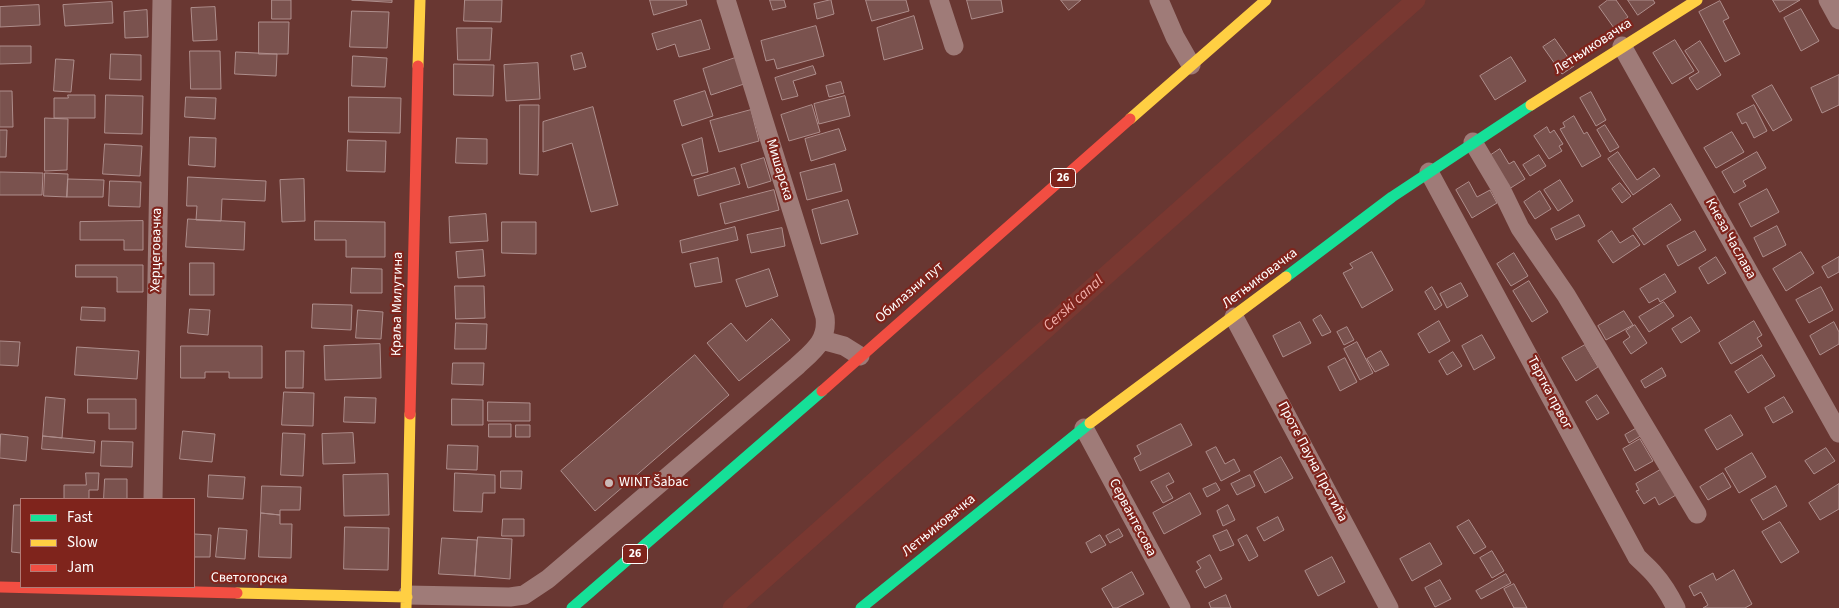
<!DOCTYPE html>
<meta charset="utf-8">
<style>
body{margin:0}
#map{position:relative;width:1839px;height:608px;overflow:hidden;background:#693732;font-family:"Source Sans 3",sans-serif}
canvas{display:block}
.legend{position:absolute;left:20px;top:498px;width:175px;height:90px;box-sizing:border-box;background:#7f241c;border:1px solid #b27c77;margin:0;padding:6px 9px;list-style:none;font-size:15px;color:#fff}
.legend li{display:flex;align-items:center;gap:10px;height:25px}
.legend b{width:25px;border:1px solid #b27c77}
</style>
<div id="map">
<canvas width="1839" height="608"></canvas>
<ul class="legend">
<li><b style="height:6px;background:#16e098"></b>Fast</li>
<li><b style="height:6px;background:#ffcf43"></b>Slow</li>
<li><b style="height:6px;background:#f24e42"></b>Jam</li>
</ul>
</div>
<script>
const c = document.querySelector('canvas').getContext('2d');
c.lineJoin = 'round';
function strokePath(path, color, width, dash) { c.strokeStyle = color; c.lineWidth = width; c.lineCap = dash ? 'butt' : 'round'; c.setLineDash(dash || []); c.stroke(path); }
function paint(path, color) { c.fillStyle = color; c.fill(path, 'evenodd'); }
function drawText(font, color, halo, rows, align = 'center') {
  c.font = font + ' "Source Sans 3",sans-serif'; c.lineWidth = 4.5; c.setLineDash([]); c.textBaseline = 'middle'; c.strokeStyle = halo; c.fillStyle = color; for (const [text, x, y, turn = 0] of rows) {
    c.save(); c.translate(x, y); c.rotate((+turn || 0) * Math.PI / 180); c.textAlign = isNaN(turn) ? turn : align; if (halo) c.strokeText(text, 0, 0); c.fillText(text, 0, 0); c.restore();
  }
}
const canal = new Path2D(`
 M732 608 1416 0`);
const building = new Path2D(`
 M272 0H291V19H272Z
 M352 0H392V2Z
 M465 0H502L501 22 464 21Z
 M650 0H686L687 5 654 15Z
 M770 0H784L786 7 773 10Z
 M831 0 834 14 817 19 814 4Z
 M866 0H906L909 11 872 21Z
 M967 0H1001L1003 12 972 19Z
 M1061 0H1081L1069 10Z
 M1608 0H1616L1628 17 1614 28 1599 7Z
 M1628 0H1653L1655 3 1638 15Z
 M1773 0H1800L1780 12Z
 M1720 1 1729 18 1723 21 1740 54 1725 62 1699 12Z
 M112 2 113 23 65 26 63 5Z
 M39 5 40 25 0 27V7Z
 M215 7 217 40 193 41 191 8Z
 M1801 9 1819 41 1801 51 1784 18Z
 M147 10 148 37 125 38 124 12Z
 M352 11 389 12 387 48 350 47Z
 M914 16 923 49 884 60 877 28Z
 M701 20 710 49 679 57 675 44 657 50 652 34Z
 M259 22H289L288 54H259Z
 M816 26 824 56 777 69 774 59 766 61 761 41Z
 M457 28H492L490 60H458Z
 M1555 39 1574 66 1562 74 1543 47Z
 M1675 40 1694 71 1672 84 1653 53Z
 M1700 41 1721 75 1697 90 1689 78 1699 72 1685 51Z
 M0 46H31V63L0 64Z
 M190 51H220L221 89H191Z
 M236 52 277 54 276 76 235 74Z
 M582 53 586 67 574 70 571 56Z
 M111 54 141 55V80L110 79Z
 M353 56 387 58 385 87 352 86Z
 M738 57 747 83 711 95 703 69Z
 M1511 57 1526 81 1495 100 1480 76Z
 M56 59 74 60 71 92 54 91Z
 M538 63 540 99 506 101 504 65Z
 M454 64 494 65 493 96 454 95Z
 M813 66 816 74 793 81 798 96 782 100 775 78Z
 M1839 75V105L1822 113 1811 88Z
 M841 82 844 93 829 97 826 86Z
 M1772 85 1792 120 1773 131 1752 96Z
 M0 91H12L13 127H0Z
 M705 91 713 116 682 126 674 101Z
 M1591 92 1606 120 1596 126 1580 98Z
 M68 95H95V118H54V98H68Z
 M106 95 143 96 142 134 105 133Z
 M845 96 850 116 819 124 814 104Z
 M186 97 216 98 215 119 185 117Z
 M349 97 401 98 400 133 349 132Z
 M520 105H539L538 175 520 174Z
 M812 105 820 132 789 141 781 115Z
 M1754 105 1767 131 1754 138 1746 122 1742 124 1737 114Z
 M593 107 618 205 591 212 572 143 543 152V122Z
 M751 110 759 141 719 152 710 121Z
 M1574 116 1584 134 1587 132 1601 156 1582 167 1560 129 1565 127 1563 123Z
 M45 118 68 119 67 170 45 171Z
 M1605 125 1619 147 1610 152 1597 130Z
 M1547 127 1550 133 1554 130 1563 144 1559 146 1562 151 1549 159 1534 136Z
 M839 129 846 150 811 161 805 139Z
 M0 130H7L6 157H0Z
 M1732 132 1744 152 1716 168 1704 148Z
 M190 137 216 138 215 167 189 165Z
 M457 138 487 139V164L456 163Z
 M702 138 708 172 692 176 682 145Z
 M348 140 386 141 385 172 347 171Z
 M105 144 142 146 140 176 103 174Z
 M1500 149 1509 164 1514 161 1525 179 1509 189 1488 157Z
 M1618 152 1637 180 1654 168 1660 176 1633 195 1608 159Z
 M1757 152 1766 168 1743 181 1746 186 1734 193 1722 172Z
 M1539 155 1546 166 1530 176 1523 165Z
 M764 158 771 181 748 188 741 165Z
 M835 164 842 191 807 200 800 173Z
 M735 168 740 184 698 196 694 180Z
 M0 172 43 173 42 195H0Z
 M45 173 68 174 67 197 44 196Z
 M188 177 266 181 265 201 222 199 221 221 196 220 197 206H187Z
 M68 179 104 180 103 197H67Z
 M304 179 305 221 282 222 280 180Z
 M1560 180 1573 201 1558 211 1544 190Z
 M110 181 141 182 140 207 109 206Z
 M1469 182 1477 197 1490 190 1497 203 1472 218 1456 190Z
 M1620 183 1631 196 1622 203 1612 189Z
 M1767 189 1779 212 1751 227 1739 204Z
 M774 190 779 210 725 224 720 204Z
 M1540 191 1551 209 1535 219 1524 202Z
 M848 200 858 234 821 244 812 210Z
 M1671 204 1681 220 1644 245 1633 229Z
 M486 214 488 241 450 243 449 217Z
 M1579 215 1585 226 1556 240 1551 229Z
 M188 219 245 222 244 250 186 247Z
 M143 221V250H124V240H80V222Z
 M315 221 385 222V257H346V240H315Z
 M502 222H536V254L502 253Z
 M1777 226 1786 245 1763 257 1754 238Z
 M735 227 738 240 682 253 680 241Z
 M782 228 785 246 751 253 747 235Z
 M1612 231 1620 243 1633 235 1640 245 1613 263 1598 241Z
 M1695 231 1706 250 1678 266 1667 246Z
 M483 250 485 276 458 278 456 252Z
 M1372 252 1393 290 1362 308 1343 273 1353 268 1350 264Z
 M1801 252 1814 273 1786 291 1773 269Z
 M1514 253 1528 276 1511 286 1497 264Z
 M1716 257 1726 273 1708 284 1699 268Z
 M1839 257V272L1828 278 1822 267Z
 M718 258 722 282 695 287 690 264Z
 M190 263H214V295H190Z
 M76 265H143V292H117V277H76Z
 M352 268 382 269V293H351Z
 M769 269 778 296 746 307 736 280Z
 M1665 274 1676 292 1660 302 1658 298 1649 303 1640 289Z
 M1529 281 1548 312 1532 322 1513 291Z
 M1461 283 1468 296 1447 308 1440 294Z
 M455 286H484L485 318 456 319Z
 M1432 287 1442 305 1435 310 1425 292Z
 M1821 287 1833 310 1809 323 1796 300Z
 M1664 302 1674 316 1649 332 1639 317Z
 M313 304 352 305 351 330 312 328Z
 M82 307 105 308V321L81 320Z
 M190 309 210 310 208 335 188 333Z
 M358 310 383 312 381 339 356 338Z
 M1624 311 1633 325 1606 340 1598 326Z
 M1321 315 1331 332 1322 336 1313 320Z
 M1691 317 1700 331 1681 343 1672 329Z
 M772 319 790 340 739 381 707 343 731 323 746 341Z
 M1439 321 1450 341 1429 353 1418 334Z
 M1754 321 1762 335 1757 338 1762 346 1731 364 1719 343Z
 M1300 322 1311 343 1283 357 1273 336Z
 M1834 322 1839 332V344L1820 355 1810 336Z
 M456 323 487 324 486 349H455Z
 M1635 325 1647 343 1631 354 1623 342 1630 337 1626 331Z
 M1347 327 1354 340 1344 345 1337 332Z
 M1482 335 1495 358 1474 370 1462 346Z
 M0 341 20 342 18 366 0 365Z
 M1357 342 1373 373 1360 380 1344 349Z
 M380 344 381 378 325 380 324 346Z
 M1585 345 1598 367 1576 381 1562 358Z
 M181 346H262V378H229V372H205V378H181Z
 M77 347 139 351 137 379 75 375Z
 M286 351H304L303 388H286Z
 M1381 351 1389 365 1375 372 1367 359Z
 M1453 352 1462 366 1447 375 1439 361Z
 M695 355 729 395 595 511 561 471Z
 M1762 355 1775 376 1748 393 1735 372Z
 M1345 358 1357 382 1340 391 1328 367Z
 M453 363H484L483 385 452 384Z
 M1662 368 1666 376 1645 388 1641 381Z
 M284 392 314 393 313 426 282 425Z
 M1597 395 1609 413 1597 420 1586 402Z
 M46 397 65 399 62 438 43 436Z
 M345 397 376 398 375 423 344 422Z
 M1784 397 1793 412 1773 423 1765 408Z
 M88 399H136V429H109V413H88Z
 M452 399 483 400V425H452Z
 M488 402 530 403V421H488Z
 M1731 415 1743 435 1717 450 1705 430Z
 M489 424H511V437H489Z
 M1181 424 1192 445 1140 471 1134 458 1141 454 1137 446Z
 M516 425H530V437H516Z
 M1637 428 1642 435 1629 443 1625 435Z
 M183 431 215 434 212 462 180 459Z
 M283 433 305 434 303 476 281 475Z
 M353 433 355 463 323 464 322 434Z
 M1 434 28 437 26 461 0 458Z
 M43 436 95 441 94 453 42 449Z
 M1640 439 1653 461 1635 471 1623 449Z
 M102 441 133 442 132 467 101 466Z
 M448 445 478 446 477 470 447 469Z
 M1216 447 1225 464 1234 459 1240 471 1221 481 1206 452Z
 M1826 448 1835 461 1814 474 1805 461Z
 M1752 453 1766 477 1739 493 1725 469Z
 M1281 457 1293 478 1265 493 1254 472Z
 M1662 469 1676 495 1659 505 1655 497 1644 504 1636 491 1639 490 1636 484Z
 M501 471H522L521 489 501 488Z
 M86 473H99L98 490H89V499H64V485H86Z
 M455 473 495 475V493H483L482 512 454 511Z
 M1169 473 1174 482 1166 486 1173 498 1163 503 1151 482Z
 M1723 473 1731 487 1708 500 1700 487Z
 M388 474 389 515 344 516 343 475Z
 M209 475 245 477 243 499 208 497Z
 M1250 475 1255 486 1237 495 1231 484Z
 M105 479H127V499H104Z
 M1216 483 1220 490 1207 497 1203 489Z
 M1839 484V509L1820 520 1809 503Z
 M262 486 301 487 300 510H280V515L261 513Z
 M1776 486 1787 506 1763 520 1751 500Z
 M1190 493 1201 514 1164 534 1153 513Z
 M14 505H21V553L12 552Z
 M1228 505 1235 520 1223 526 1217 511Z
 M261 513 280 515V524H292L291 558 259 557Z
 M1278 517 1284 530 1264 541 1257 528Z
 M503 519H524V536H502Z
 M1469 520 1486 547 1474 554 1457 527Z
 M1780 522 1799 552 1781 563 1762 532Z
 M345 527 389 528 388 570 344 569Z
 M219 528 247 530 245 559 216 557Z
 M1119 529 1123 536 1110 543 1106 536Z
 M1227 530 1234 545 1220 551 1213 536Z
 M194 534 211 535 210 557H194Z
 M1100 535 1106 545 1091 553 1086 543Z
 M1247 535 1258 556 1249 561 1238 540Z
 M478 537 512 539 510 579 475 576Z
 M442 538 477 540 475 576 439 574Z
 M1430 543 1442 564 1412 581 1400 559Z
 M1492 551 1504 571 1492 578 1480 558Z
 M1210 555 1222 579 1205 588 1196 571 1201 568 1197 562Z
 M1332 557 1345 582 1318 596 1305 571Z
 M1734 570 1752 604 1745 608H1703L1708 605 1701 592 1694 596 1689 586 1713 573 1716 580Z
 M1132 572 1144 594 1117 608H1113L1102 589Z
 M1506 574 1511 583 1481 599 1476 591Z
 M1440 580 1451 599 1435 607 1425 588Z
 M1514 584 1527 608H1514L1504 589Z
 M1226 595 1231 608H1211L1209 603Z`);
const street = new Path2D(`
 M939 0 954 46
 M1159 0 1175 37 1191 65
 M1828 0 1839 20
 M1622 46 1839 433
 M1473 142 1501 189 1520 228 1566 295 1697 514
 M1429 172 1637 557C1643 563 1649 568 1654 574 1663 584 1670 596 1676 608
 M1234 317 1389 608
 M822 340 844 346 860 356
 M1084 428 1181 608
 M153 499 162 0
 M407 595 510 597 524 595 548 579 797 366C813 351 828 341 825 317L726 0`);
const fast = new Path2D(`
 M1286 277 1392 197 1531 105
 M572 608 822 391
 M861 608 1090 423`);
const slow = new Path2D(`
 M418 66 420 0
 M1531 105 1697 0
 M1130 119 1266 0
 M1090 423 1286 277
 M237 593 407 597
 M406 608 410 414`);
const jam = new Path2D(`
 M822 391 1130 119
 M410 414 418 66
 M0 587 237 593`);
const markers = [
 [609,483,5,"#cab9b7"]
];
const shields = [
 [1063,178,25],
 [635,554,25]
];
const shieldNames = [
 ["26",1063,178],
 ["26",635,554]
];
const streetNames = [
 ["Летњиковачка",1593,47,-33],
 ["Мишарска",779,170,73],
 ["Кнеза Часлава",1730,239,61],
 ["Херцеговачка",157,250,-89],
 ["Летњиковачка",1260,279,-37],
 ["Обилазни пут",910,293,-41],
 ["Краља Милутина",398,304,-89],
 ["Твртка првог",1549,393,62],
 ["Проте Пауна Протића",1312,462,62],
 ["Сервантесова",1132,518,62],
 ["Летњиковачка",939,526,-39],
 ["Светогорска",249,579,1]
];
const poiNames = [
 ["WINT Šabac",619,483]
];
const waterNames = [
 ["Cerski canal",1074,304,-42]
];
strokePath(canal, '#793831', 19);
paint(building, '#7a524e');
strokePath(building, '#ae8e8c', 1);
strokePath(street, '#9f7b78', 19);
strokePath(fast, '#16e098', 11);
strokePath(slow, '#ffcf43', 11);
strokePath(jam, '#f24e42', 11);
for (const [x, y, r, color] of markers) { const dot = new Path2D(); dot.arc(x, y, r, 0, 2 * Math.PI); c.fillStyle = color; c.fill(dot); strokePath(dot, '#7f241c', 2); }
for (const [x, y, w] of shields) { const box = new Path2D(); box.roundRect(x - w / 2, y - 9.5, w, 19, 4); c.fillStyle = '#7f241c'; c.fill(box); strokePath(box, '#fff', 1); }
drawText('bold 12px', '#fff', null, shieldNames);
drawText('14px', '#fff', '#7f241c', streetNames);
drawText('14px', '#fff', '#7f241c', poiNames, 'left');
drawText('italic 15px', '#f1afab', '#7f241c', waterNames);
</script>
